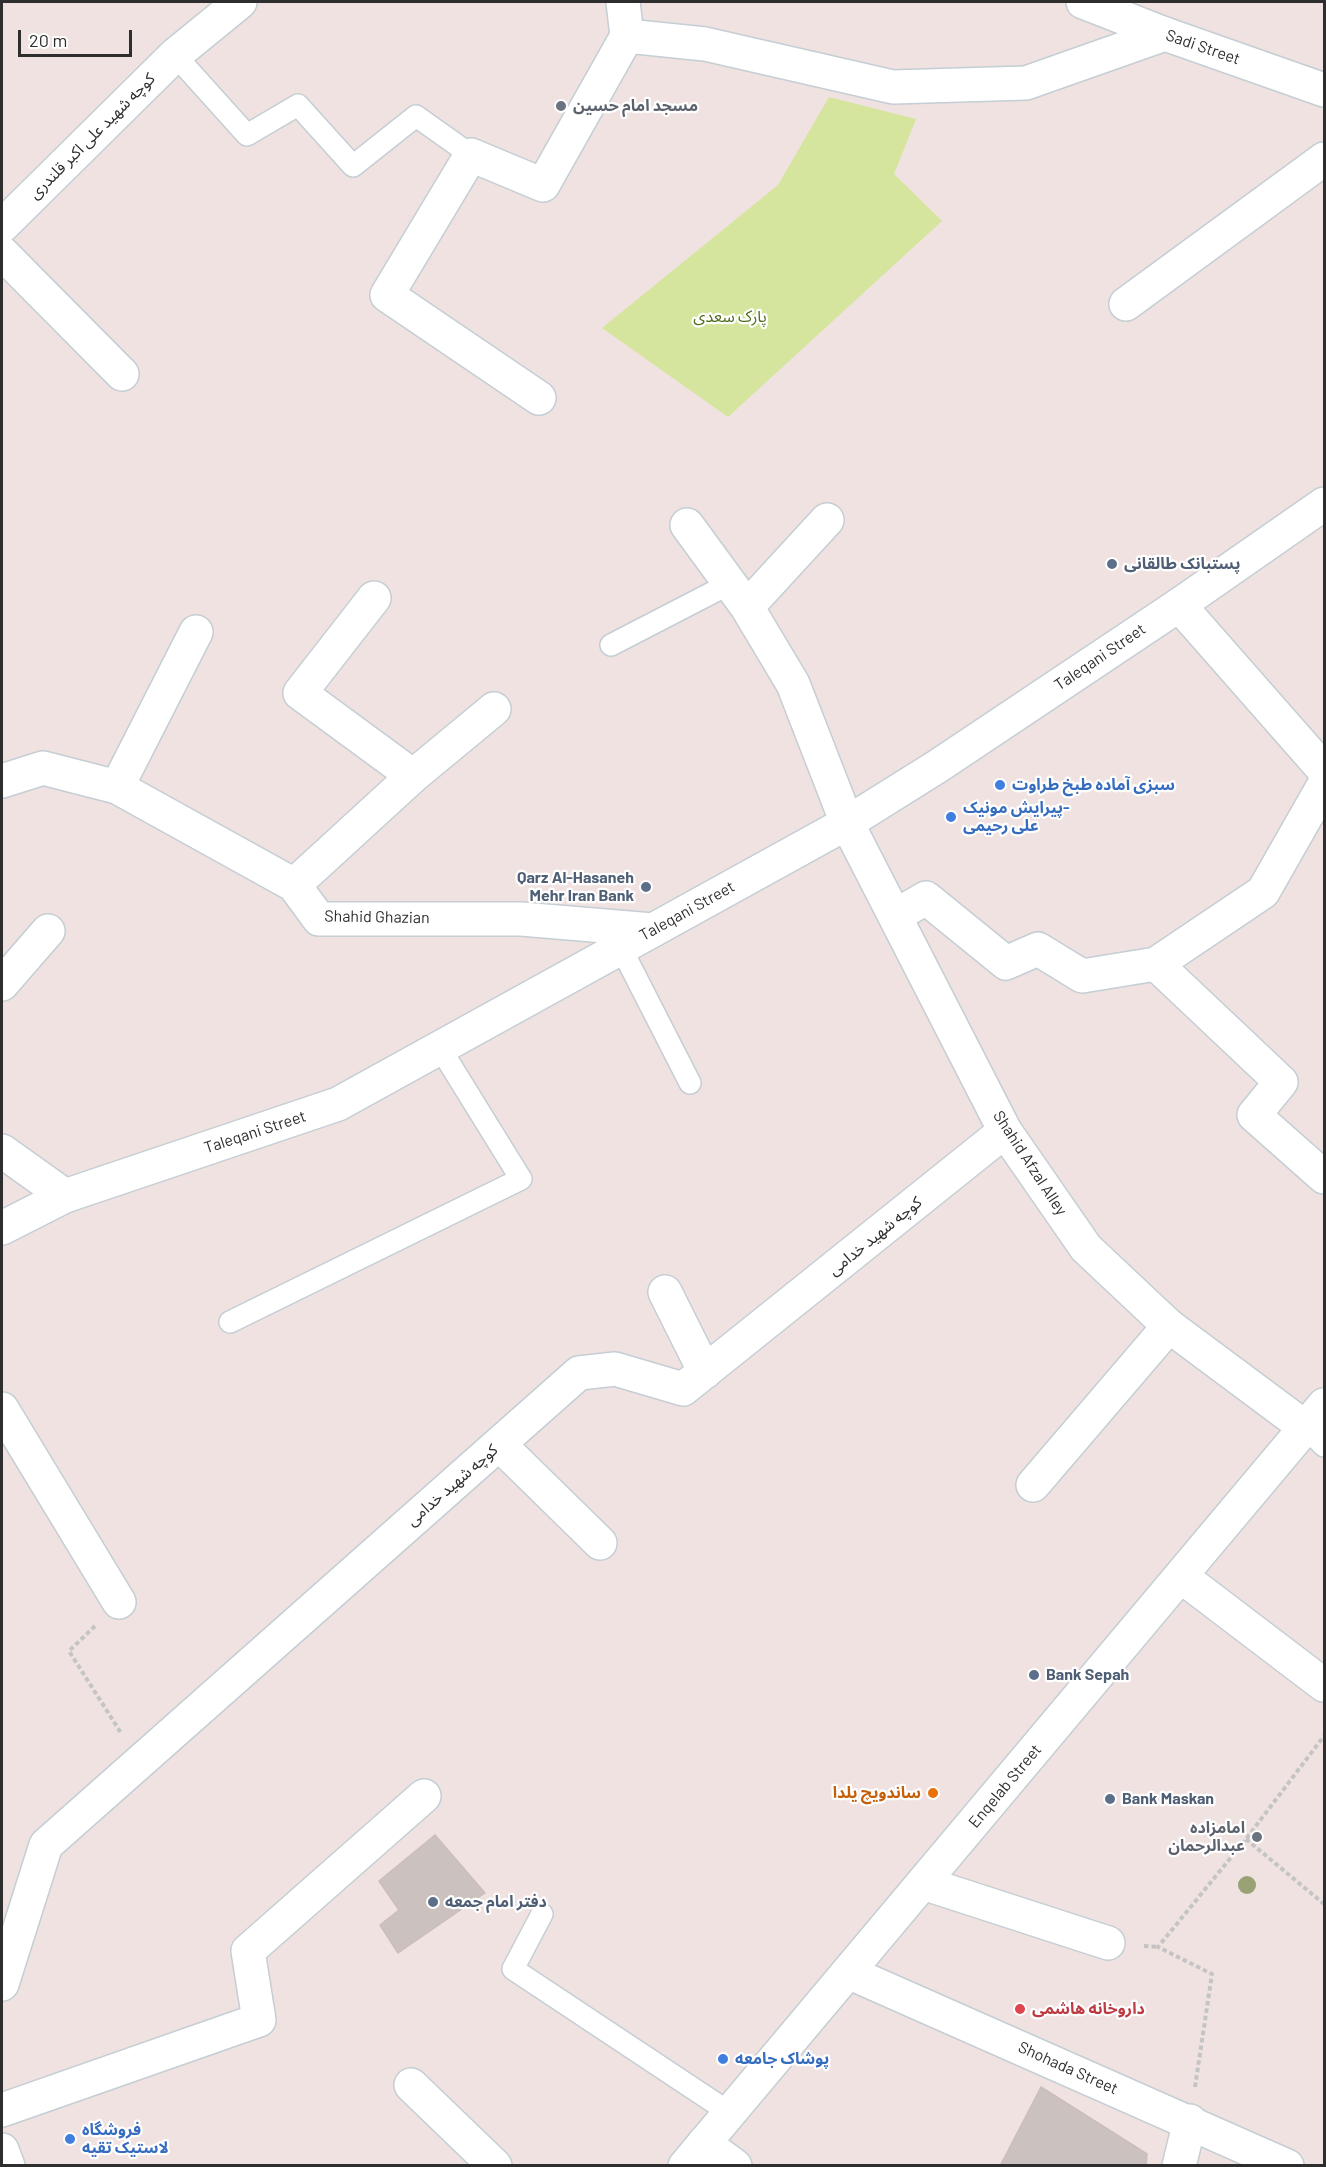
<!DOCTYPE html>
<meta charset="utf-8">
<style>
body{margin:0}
#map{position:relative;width:1326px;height:2167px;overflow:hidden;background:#efe2e0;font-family:Barlow,sans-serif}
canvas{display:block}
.frame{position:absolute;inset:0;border:3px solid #2e2e2e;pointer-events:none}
.scale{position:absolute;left:18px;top:30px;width:114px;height:27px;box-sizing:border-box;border:3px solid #2e2e2e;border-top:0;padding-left:8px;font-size:18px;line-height:21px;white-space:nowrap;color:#2e2e2e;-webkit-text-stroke:4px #fff;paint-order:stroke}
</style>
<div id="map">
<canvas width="1326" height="2167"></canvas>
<div class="frame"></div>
<div class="scale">20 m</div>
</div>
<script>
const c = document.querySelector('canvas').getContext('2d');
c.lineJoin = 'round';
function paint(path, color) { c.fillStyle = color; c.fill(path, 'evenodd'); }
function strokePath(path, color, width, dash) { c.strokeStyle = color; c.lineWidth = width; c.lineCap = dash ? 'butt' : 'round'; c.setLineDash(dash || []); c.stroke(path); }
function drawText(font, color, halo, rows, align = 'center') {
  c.font = font + ' Barlow,"Noto Sans Arabic",sans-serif'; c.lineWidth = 4.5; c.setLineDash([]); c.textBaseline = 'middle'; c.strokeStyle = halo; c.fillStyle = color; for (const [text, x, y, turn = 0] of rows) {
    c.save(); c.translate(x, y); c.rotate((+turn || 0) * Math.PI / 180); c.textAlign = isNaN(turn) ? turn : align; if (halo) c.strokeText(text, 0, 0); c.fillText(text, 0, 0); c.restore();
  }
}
const green = new Path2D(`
 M829 97 916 119 894 174 942 221 728 417 602 328 778 185Z`);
const building = new Path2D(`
 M435 1835 485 1893 398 1953 380 1925 399 1910 379 1881Z
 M1041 2087 1147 2154 1146 2166H1000Z`);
const path = new Path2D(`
 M95 1626 69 1651 121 1733
 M1246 1839 1324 1904
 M1144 1946 1158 1947
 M1195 2087 1212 1974 1158 1947 1246 1839 1324 1736`);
const lane = new Path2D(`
 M175 55 247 135 298 105 353 166 416 116 471 155
 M611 645 729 584
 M621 948 690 1083
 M230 1322 521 1179 440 1048
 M1306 1428 1324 1446
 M542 1914 513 1969 730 2113`);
const street = new Path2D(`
 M623 2 627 36 705 44 893 87 1026 83 1165 34
 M2 226 175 55 240 2
 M2 253 122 374
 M1126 304 1324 159
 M539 398 387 295 471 155 543 185 627 36
 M827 520 747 607 793 684 847 823
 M687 525 747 607
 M374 598 300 693 413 776
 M1179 605 1324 770
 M2 781 43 768 117 787 294 885 319 919H521L653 930
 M1324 785 1263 892 1156 964 1281 1082 1254 1115 1324 1177
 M117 787 196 632
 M294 885 413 776 494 709
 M895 916 926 898 1006 963 1038 949 1082 976 1156 964
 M2 984 48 931
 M2 1151 65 1196
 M665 1292 705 1372
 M2 1409 119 1602
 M499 1444 600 1543
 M1033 1485 1169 1326
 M1182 1577 1324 1685
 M923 1883 1108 1943
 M2 1984 46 1845 579 1373 615 1369 683 1389 1005 1131
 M411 2085 495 2166
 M2 2110 259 2020 248 1951 424 1796
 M704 2143 735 2166
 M1179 2166 1190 2121`);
const secondary = new Path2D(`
 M1083 2 1165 34 1324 90
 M847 823 1005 1131 1086 1248 1169 1326 1306 1428
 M2 1228 65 1196 338 1104 847 823 938 766 1179 605 1324 504
 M848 1972 1287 2166
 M2 2150 8 2166
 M685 2166 1324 1405`);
const trees = [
 [1247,1885]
];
const markers = [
 [561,106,6,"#6b7280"],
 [1112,564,6,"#5c6f8a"],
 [1000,785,6,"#3f7fe0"],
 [951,817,6,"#3f7fe0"],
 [646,887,6,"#5c6f8a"],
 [1034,1675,6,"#5c6f8a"],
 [933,1793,6,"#e8710a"],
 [1110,1799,6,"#5c6f8a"],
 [1257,1837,6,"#6b7280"],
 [433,1902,6,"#5c6f8a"],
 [1020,2009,6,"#e0444e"],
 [723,2059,6,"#3f7fe0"],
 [70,2139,6,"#3f7fe0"]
];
const streetNames = [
 ["Sadi Street",1203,47,19],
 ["کوچه شهید علی اکبر قلندری",92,136,-45],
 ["Taleqani Street",1100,657,-34],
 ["Taleqani Street",687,911,-29],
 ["Shahid Ghazian",377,917,1],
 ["Taleqani Street",255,1132,-18],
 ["Shahid Afzal Alley",1030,1163,57],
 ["کوچه شهید خدامی",875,1236,-39],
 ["کوچه شهید خدامی",452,1485,-41],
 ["Enqelab Street",1005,1786,-50],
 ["Shohada Street",1068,2068,24]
];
const worshipNames = [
 ["مسجد امام حسین",573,106],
 ["امامزاده",1245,1828,"right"],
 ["عبدالرحمان",1245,1846,"right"]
];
const parkNames = [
 ["پارک سعدی",730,317]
];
const serviceNames = [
 ["پستبانک طالقانی",1124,564],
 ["Qarz Al-Hasaneh",634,878,"right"],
 ["Mehr Iran Bank",634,896,"right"],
 ["Bank Sepah",1046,1675],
 ["Bank Maskan",1122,1799],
 ["دفتر امام جمعه",445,1902]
];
const shopNames = [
 ["سبزی آماده طبخ طراوت",1012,785],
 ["پیرایش مونیک-",963,808],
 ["علی رحیمی",963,826],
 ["پوشاک جامعه",735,2059],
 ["فروشگاه",82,2130],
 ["لاستیک تقیه",82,2148]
];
const foodNames = [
 ["ساندویچ یلدا",921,1793]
];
const healthNames = [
 ["داروخانه هاشمی",1032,2009]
];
paint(green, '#d5e59d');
paint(building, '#cbc1bf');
strokePath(building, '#cbbdba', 1.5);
strokePath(lane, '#c4ced4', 24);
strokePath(street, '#c4ced4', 36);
strokePath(secondary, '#c4ced4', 36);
strokePath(path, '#c4c4c4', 4, [4.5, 3]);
strokePath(lane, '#fff', 21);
strokePath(street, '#fff', 33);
strokePath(secondary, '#fff', 33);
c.fillStyle = '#98a274';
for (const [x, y] of trees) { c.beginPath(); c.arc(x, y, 9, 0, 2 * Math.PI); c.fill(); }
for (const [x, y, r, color] of markers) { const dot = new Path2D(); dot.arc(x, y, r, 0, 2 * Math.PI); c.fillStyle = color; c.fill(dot); strokePath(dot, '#fff', 2); }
drawText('16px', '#2e2e2e', '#fff', streetNames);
drawText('bold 16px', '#5b616d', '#fff', worshipNames, 'left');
drawText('16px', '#506d1b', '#fff', parkNames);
drawText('bold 16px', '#4e5e75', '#fff', serviceNames, 'left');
drawText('bold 16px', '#366cbe', '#fff', shopNames, 'left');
drawText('bold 16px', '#c56008', '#fff', foodNames, 'right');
drawText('bold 16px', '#be3a42', '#fff', healthNames, 'left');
</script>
